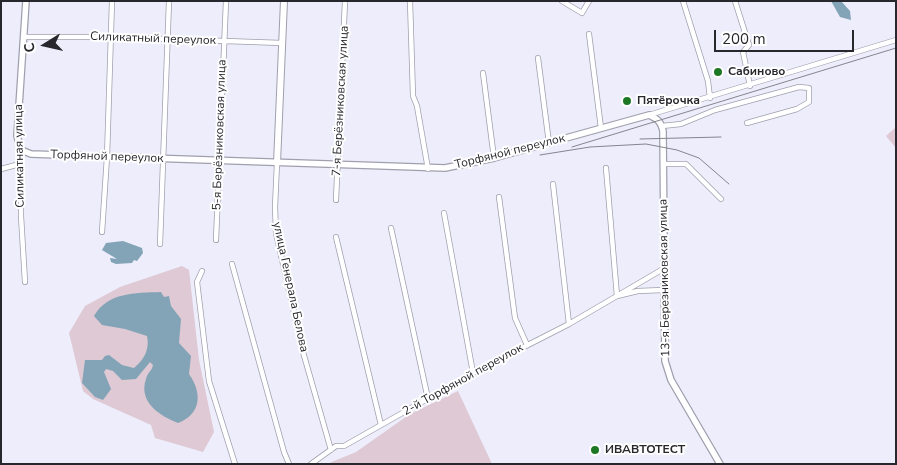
<!DOCTYPE html>
<meta charset="utf-8">
<style>
body{margin:0}
#map{position:relative;width:897px;height:465px;overflow:hidden;background:#ededfc;font-family:"Nunito Sans",sans-serif}
canvas{display:block}
.frame{position:absolute;inset:0;border:2px solid #27272d;pointer-events:none}
.north{position:absolute;left:20px;top:20px;width:50px;height:50px;-webkit-text-stroke:4px #fff;paint-order:stroke;rotate:260deg;font-size:14px;font-weight:700;line-height:20px;text-align:center;color:#27272d}
.north::after{content:'';display:block;margin:auto;width:18px;height:22px;background:#27272d;clip-path:polygon(50% 0,100% 100%,50% 72%,0 100%)}
.scale{position:absolute;left:714px;top:30px;width:140px;height:22px;box-sizing:border-box;border:2px solid #27272d;border-top:0;padding-left:6px;font-size:15px;line-height:18px;white-space:nowrap;color:#27272d;-webkit-text-stroke:4px #fff;paint-order:stroke}
</style>
<div id="map">
<canvas width="897" height="465"></canvas>
<div class="frame"></div>
<div class="north">С</div>
<div class="scale">200 m</div>
</div>
<script>
const c = document.querySelector('canvas').getContext('2d');
c.lineJoin = 'round';
function paint(path, color) { c.fillStyle = color; c.fill(path, 'evenodd'); }
function strokePath(path, color, width, dash) { c.strokeStyle = color; c.lineWidth = width; c.lineCap = dash ? 'butt' : 'round'; c.setLineDash(dash || []); c.stroke(path); }
function drawText(font, color, halo, rows, align = 'center') {
  c.font = font + ' "Nunito Sans",sans-serif'; c.lineWidth = 4; c.setLineDash([]); c.textBaseline = 'middle'; c.strokeStyle = halo; c.fillStyle = color; for (const [text, x, y, turn = 0] of rows) {
    c.save(); c.translate(x, y); c.rotate((+turn || 0) * Math.PI / 180); c.textAlign = isNaN(turn) ? turn : align; if (halo) c.strokeText(text, 0, 0); c.fillText(text, 0, 0); c.restore();
  }
}
const green = new Path2D(`
 M896 127V148L886 136Z
 M182 266 189 270 199 360 214 432 203 452 155 438 151 425 93 399 83 391 69 333 85 306 120 287Z
 M458 391 492 464H327L356 452 410 414Z`);
const water = new Path2D(`
 M831 1H841L850 11 851 20 840 17Z
 M123 241 142 248 143 253 137 261 134 260 132 263 116 264 111 262 110 258 117 259 102 250 106 243Z
 M161 292 164 297 169 296 171 306 181 319 179 343 191 356 189 374C202 392 202 414 178 423 160 416 138 402 146 379 147 373 152 371 153 365L150 362 136 379 122 380 113 371 106 369 104 372 111 389 103 400 95 397 82 383 85 360H102L105 356 109 355 122 365 134 368C144 360 150 349 147 336L125 329 102 325 94 316C108 292 135 293 161 292Z`);
const minor = new Path2D(`
 M410 1 413 96 417 106 428 169
 M562 1 582 13 589 1
 M683 1 708 81 710 98
 M735 1 749 45 743 52 750 86
 M589 34 601 128
 M24 37H111L282 43
 M538 58 549 143
 M483 73 494 158
 M649 115 896 40
 M662 126 681 124 715 110 799 87 809 88V102L797 109 747 123
 M21 150V216L25 282
 M277 163 275 207 276 233 303 352 331 450
 M663 164H686L721 199
 M606 168 617 296 638 291 663 290
 M1 169 20 164
 M553 184 569 324
 M499 197 515 318 527 345
 M336 200 345 1
 M444 213 473 373
 M391 228 428 399
 M102 232 107 157 112 1
 M336 237 381 425
 M216 240 226 1
 M160 244 169 1
 M232 264 284 452 289 464
 M202 271 197 282 209 381 235 464
 M311 464 336 446H344L473 373 569 324 663 269`);
const tertiary = new Path2D(`
 M26 1 17 136 21 150 31 154 445 168 494 158 649 115C658 119 661 122 663 131L665 361 671 380 720 464`);
const secondary = new Path2D(`
 M277 163 284 1`);
const rail = new Path2D(`
 M640 139 721 137
 M572 147 896 48
 M540 155 590 147 646 144 677 150 699 158 729 184`);
const markers = [
 [718,72,5,"#1d7725"],
 [627,101,5,"#1d7725"],
 [595,450,5,"#1d7725"]
];
const streetNames = [
 ["Силикатный переулок",153,39,2],
 ["7-я Берёзниковская улица",341,101,-87],
 ["5-я Берёзниковская улица",220,135,-88],
 ["Торфяной переулок",510,152,-14],
 ["Силикатная улица",20,156,-91],
 ["Торфяной переулок",107,157,2],
 ["13-я Березниковская улица",665,278,-91],
 ["улица Генерала Белова",290,287,78],
 ["2-й Торфяной переулок",463,380,-29]
];
const poiNames = [
 ["Сабиново",728,72],
 ["Пятёрочка",637,101],
 ["ИВАВТОТЕСТ",605,450]
];
paint(green, '#dec9d4');
paint(water, '#82a4b6');
strokePath(minor, '#a09fad', 6);
strokePath(tertiary, '#a09fad', 8);
strokePath(secondary, '#a09fad', 8);
strokePath(minor, '#fff', 4.5);
strokePath(tertiary, '#fff', 5.5);
strokePath(secondary, '#fff', 6);
strokePath(rail, '#85858f', 1);
for (const [x, y, r, color] of markers) { const dot = new Path2D(); dot.arc(x, y, r, 0, 2 * Math.PI); c.fillStyle = color; c.fill(dot); strokePath(dot, '#fff', 2); }
drawText('12px', '#27272d', '#fff', streetNames);
drawText('bold 12px', '#27272d', '#fff', poiNames, 'left');
</script>
